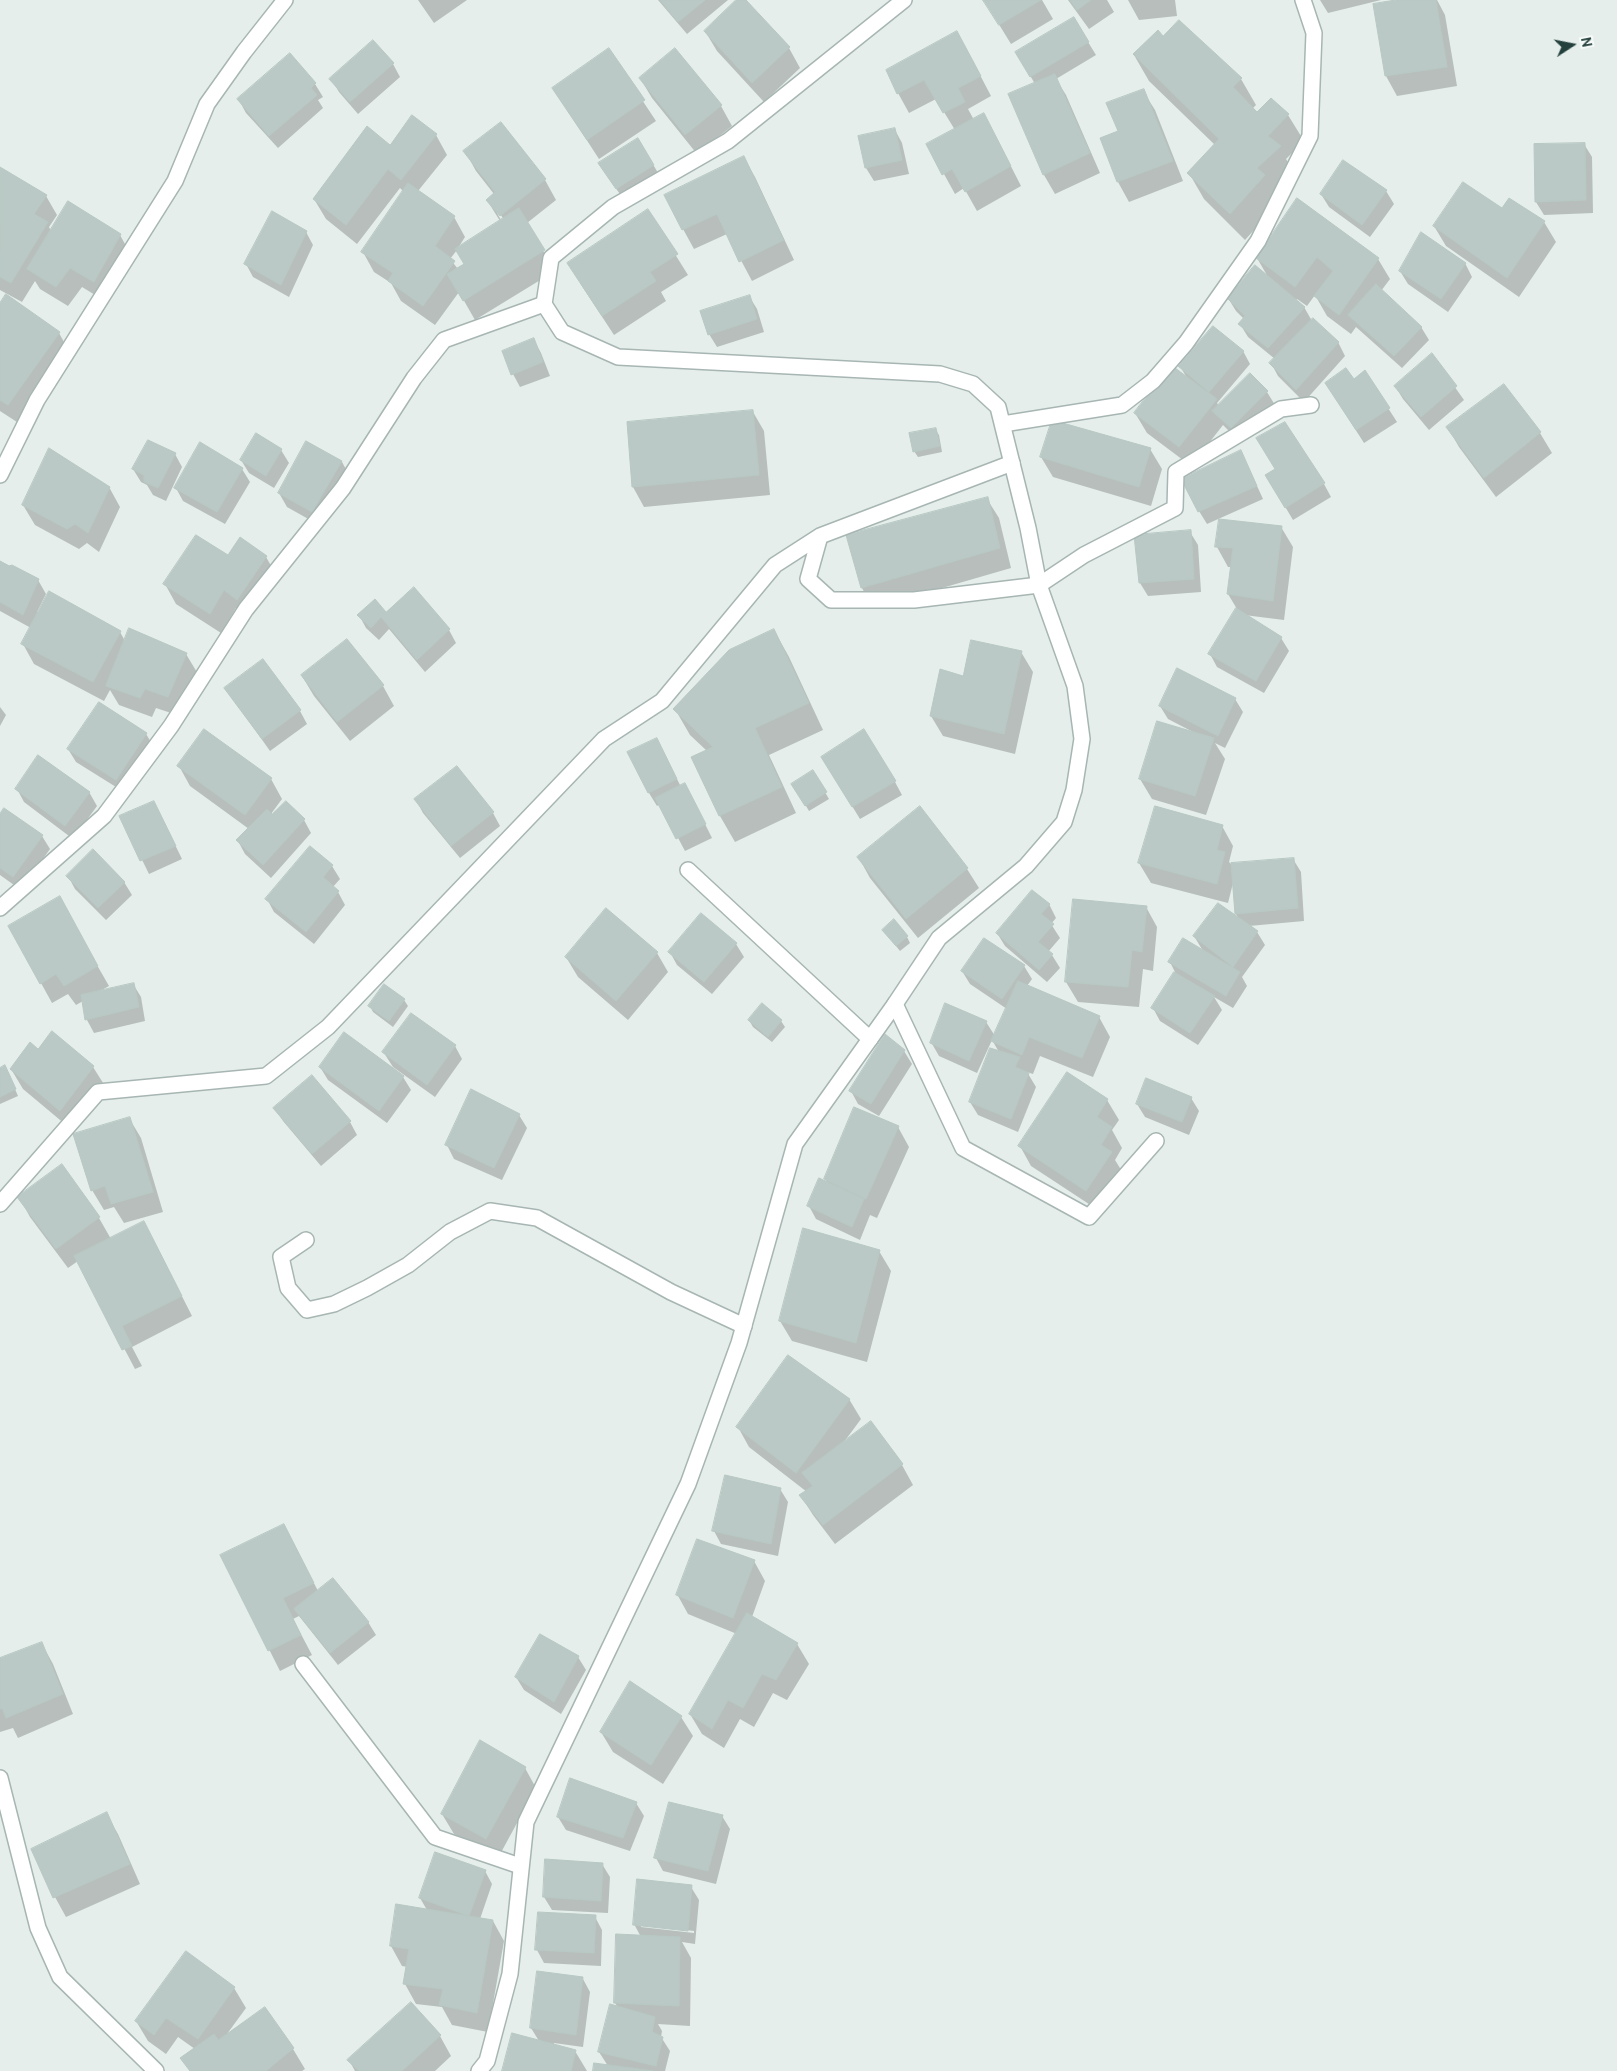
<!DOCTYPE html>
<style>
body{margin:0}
#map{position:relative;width:1617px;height:2071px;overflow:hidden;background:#e5eeeb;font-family:Cabin,sans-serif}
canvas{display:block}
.north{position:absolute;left:1547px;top:20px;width:50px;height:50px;-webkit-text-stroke:4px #f6faf9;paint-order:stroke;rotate:79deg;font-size:14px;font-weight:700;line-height:20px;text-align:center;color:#24403c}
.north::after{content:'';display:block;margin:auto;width:18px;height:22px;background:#24403c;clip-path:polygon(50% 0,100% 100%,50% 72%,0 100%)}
</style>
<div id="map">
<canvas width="1617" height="2071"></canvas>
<div class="north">N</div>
</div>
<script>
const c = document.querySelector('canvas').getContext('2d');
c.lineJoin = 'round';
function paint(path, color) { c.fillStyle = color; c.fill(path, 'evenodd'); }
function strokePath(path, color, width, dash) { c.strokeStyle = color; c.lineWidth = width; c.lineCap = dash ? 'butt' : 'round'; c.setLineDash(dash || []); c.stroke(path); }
const shadow = new Path2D(`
 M418 0H467L434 23Z
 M658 0H728L687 34Z
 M738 0H744L789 48 800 68 764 102 717 51 705 31Z
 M984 0H1042L1053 19 1011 44Z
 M1068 0H1107L1114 12 1089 29Z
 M1128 0H1175L1177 16 1139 20Z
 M1320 0H1381L1328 13Z
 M1404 0H1437L1445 15 1457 86 1397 96 1386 76Z
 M1163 37 1241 79 1256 105 1252 109 1257 114 1271 100 1288 115 1304 141 1286 159 1295 173 1279 202 1245 240 1204 199 1189 173 1215 145 1149 81 1134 55Z
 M1088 42 1096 55 1056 79 1066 95 1100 173 1055 194 1044 175 1035 84 1024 65Z
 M675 49 721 106 732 126 697 154 652 98 640 78Z
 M609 50 656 121 599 159 553 88Z
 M968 52 991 96 968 109 974 120 995 135 1021 186 977 211 964 188 955 194 928 145 955 130 936 99 909 113 898 93Z
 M393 64 400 77 358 114 339 92 331 79Z
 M315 84 323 97 318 100 323 108 278 148 246 113 239 100Z
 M1143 91 1155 110 1183 181 1129 202 1118 182 1101 139 1119 131Z
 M500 123 545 180 556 200 527 223 555 271 475 320 459 292 435 325 401 301 391 283 374 272 363 252 403 191 400 188 357 244 326 219 314 199 390 147 436 135 447 155 418 191 454 217 465 237 458 248 500 221 487 200 494 194 476 171 465 151ZM499 212 504 220H501L497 213ZM457 250 465 265 458 269 450 259Z
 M895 130 902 143 909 174 874 181 866 168Z
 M638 139 661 178 625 201 607 176Z
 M1584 144 1592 157 1593 213 1544 215 1536 202Z
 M744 158 755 177 794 260 752 281 727 234 694 249 683 229Z
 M0 168 46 196 57 215 49 227 51 231 120 235 131 255 105 301 82 287 68 306 40 289 35 281 22 302 0 290Z
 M1386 191 1394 204 1370 237 1329 207 1321 194Z
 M1298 200 1378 259 1390 279 1381 291 1421 327 1429 340 1402 368 1356 327 1351 334 1327 316 1315 295 1307 306 1297 299 1296 300 1304 307 1312 321 1338 342 1345 356 1304 402 1278 376 1271 363 1275 359 1248 337 1240 324 1244 319 1236 311 1228 298 1268 277 1257 258Z
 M648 211 688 275 661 292 666 301 614 335 580 283Z
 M1544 222 1556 242 1519 297 1446 246 1434 226Z
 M306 232 313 245 289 297 253 277 246 264Z
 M1465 263 1472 277 1448 312 1408 284 1400 271Z
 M749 296 757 309 764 332 717 347 709 334Z
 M0 306 59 333 70 353 20 424 0 411Z
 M534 340 541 353 550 376 520 387 513 374Z
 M1243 351 1250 364 1217 403 1219 406 1250 375 1267 392 1275 405 1239 441 1223 425 1191 466 1147 433 1135 413 1187 378 1180 366Z
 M1432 355 1464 400 1429 430 1403 399 1395 386Z
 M1365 372 1397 422 1364 443 1334 396Z
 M1504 386 1540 433 1552 453 1496 497 1459 447 1448 428Z
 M753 412 764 431 770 495 644 507 633 487 629 423Z
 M935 429 939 435 942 452 918 457 914 451Z
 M307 442 342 462 349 475 319 525 287 507 279 493Z
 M1150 449 1162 469 1151 506 1053 477 1041 457Z
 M281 450 289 463 274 488 249 473 241 460Z
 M1241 451 1263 499 1207 524 1199 511Z
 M175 454 182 467 166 501 153 495 147 485 141 482 133 469Z
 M242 469 250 482 225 524 183 501 176 488Z
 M1267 476 1324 484 1331 497 1293 520Z
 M109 487 120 507 99 552 87 543 79 549 35 525 23 505Z
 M987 499 999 518 1011 568 873 608 862 588Z
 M1281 527 1293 547 1284 620 1244 615 1281 638 1289 651 1264 693 1217 667 1210 654 1237 609 1228 594 1232 567H1228L1217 547Z
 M1190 532 1198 545 1201 592 1148 596 1140 583 1136 536Z
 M229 556 266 557 277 576 249 619 236 608 221 633 176 604 165 584Z
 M0 561 38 580 46 594 37 612 120 632 125 641 186 654 198 674 180 716 156 708 152 717 119 705 110 690 104 701 34 664 23 644 31 628 0 611Z
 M386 613 449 630 456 643 425 672 389 629 379 640 366 628 359 615Z
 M774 630 789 657 823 730 769 755 796 813 735 842 720 816 692 758 707 751 690 735 675 709Z
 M1021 652 1033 672 1015 754 943 736 931 716Z
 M302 676 383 686 394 706 350 741 314 696Z
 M226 689 300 711 307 724 270 751Z
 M1235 699 1243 712 1225 748 1215 743 1225 759 1206 815 1152 799 1140 779 1193 732 1168 719 1160 706Z
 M99 704 146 734 154 747 124 792 76 762 68 749Z
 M0 707 6 715 0 726Z
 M629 753H664L681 787 692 798 712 838 685 851 660 804 657 806 649 793Z
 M179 766 271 779 282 799 268 818 304 820 311 833 271 878 245 854 238 841 249 829 190 786Z
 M830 770 895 782 902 795 860 819Z
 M813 772 829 799 809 811 793 784Z
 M17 789 89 792 97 806 73 839 24 802Z
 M416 800 493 813 500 826 460 858 423 813Z
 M154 802 182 859 149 874 121 817Z
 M4 810 42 836 50 849 21 890 0 875V813L1 815Z
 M1222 826 1233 846 1229 862 1231 864 1293 859 1301 872 1304 921 1249 926 1257 932 1265 945 1242 977 1247 986 1233 1008 1214 997 1222 1010 1198 1045 1160 1021 1153 1008 1175 972 1170 962 1203 951 1194 936 1239 919 1236 914 1233 883 1228 903 1151 883 1139 863Z
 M859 858 967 869 979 888 918 938 870 878Z
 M332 866 340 879 332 888 338 892 345 905 314 944 274 912 267 899Z
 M68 876 124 882 132 895 106 920 75 889Z
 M1049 904 1056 918 1051 924 1060 938 1048 952 1052 955 1060 968 1047 982 1005 946 997 933Z
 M1146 907 1157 927 1153 971 1143 969 1139 1007 1078 1002 1066 982Z
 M70 918 109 986 100 991 133 984 141 997 145 1021 94 1033 87 1020 83 1001 76 1005 68 994 52 1003 41 983Z
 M888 936 907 937 910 943 900 951Z
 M736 944 744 957 712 994 677 965 670 952Z
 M657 953 668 972 628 1020 578 977 566 957Z
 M1024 966 1032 979 1027 986 1099 1017 1110 1037 1093 1077 1040 1056 1033 1074 1027 1072 1036 1087 1018 1132 978 1115 970 1102 999 1052 992 1040 977 1073 939 1056 931 1042 986 1022 995 1036 1007 1009 970 984 962 971Z
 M404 1000 408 1006 393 1027 373 1012 370 1006Z
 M749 1020 781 1021 785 1027 772 1042 753 1027Z
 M455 1046 462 1059 435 1097 393 1067 384 1053Z
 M38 1051 93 1067 105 1086 72 1130 23 1089 11 1069Z
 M904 1051 912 1064 879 1116 858 1104 851 1091Z
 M320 1067 403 1077 411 1090 387 1123 328 1080Z
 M0 1069 8 1073 18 1096 0 1104Z
 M1068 1074 1107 1100 1119 1120 1112 1130 1122 1148 1115 1160 1123 1173 1098 1210 1031 1166 1020 1146Z
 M1191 1098 1199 1111 1189 1135 1145 1117 1137 1104Z
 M275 1108 350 1122 357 1135 321 1166 283 1121Z
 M519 1115 527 1128 502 1180 454 1159 447 1145Z
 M129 1118 141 1138 163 1212 124 1223 114 1207 104 1210 92 1190Z
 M898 1127 909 1147 877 1218 870 1215 860 1240 816 1219 809 1206 828 1183 825 1179Z
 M62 1166 99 1218 111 1239 155 1243 192 1316 132 1347 142 1366 135 1369 78 1261 68 1268 30 1217 19 1197Z
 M879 1251 891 1271 867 1362 792 1341 780 1321Z
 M849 1399 861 1419 844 1442 902 1465 913 1485 835 1544 813 1515 801 1496 807 1492 749 1447 738 1427Z
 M780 1489 788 1502 778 1556 721 1544 714 1531Z
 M284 1525 318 1591 368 1622 376 1635 338 1665 299 1616 293 1619 312 1655 280 1671 222 1556Z
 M754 1561 765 1581 752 1617 797 1644 809 1664 787 1700 773 1693 754 1727 740 1719 724 1748 702 1734 690 1714 737 1634 688 1614 677 1594Z
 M42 1644 53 1664 73 1714 18 1738 13 1728 0 1732V1659Z
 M578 1657 586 1670 561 1714 524 1690 516 1677Z
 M681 1717 693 1736 663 1784 613 1752 601 1732Z
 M525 1768 536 1788 498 1858 454 1834 442 1814Z
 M636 1803 644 1816 630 1851 566 1830 558 1817Z
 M106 1814 118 1834 140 1884 66 1917 55 1897 33 1849Z
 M722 1816 730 1829 716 1884 663 1871 656 1858Z
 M602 1864 610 1877 608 1913 552 1910 544 1897Z
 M485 1871 492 1884 480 1919 493 1921 504 1941 488 2032 452 2025 442 2007 416 2004 405 1984 408 1967 402 1966 391 1946 427 1910 420 1898Z
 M691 1887 699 1900 695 1944 682 1942 691 1958 690 2026 658 2024 662 2031 661 2037 670 2051 665 2071H594L608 2066 599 2052 618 2008 615 2003 641 1937 634 1924ZM641 1924 694 1931V1933L641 1927Z
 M595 1917 602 1930 601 1966 544 1963 537 1950Z
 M583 1979 590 1992 583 2047 554 2043V2045L575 2051 587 2071H504L539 2041 531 2028Z
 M234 1988 246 2008 227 2034 264 2009 293 2049 305 2069 302 2071H190L182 2058 195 2049 178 2037 166 2054 148 2041 136 2021Z
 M440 2036 451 2056 435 2071H355L349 2060Z`);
const building = new Path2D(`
 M660 0H705L678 22Z
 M736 0H746L790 47 752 83 704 31Z
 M983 0H1041L999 25Z
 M1070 0H1091L1077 10Z
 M1396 0H1436L1447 67 1385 76 1373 4Z
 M1074 17 1089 42 1030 77 1015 52Z
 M1179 20 1242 78 1233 87 1257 112 1271 98 1289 114 1268 136 1281 146 1257 168 1265 175 1230 214 1187 173 1219 139 1133 54 1158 30 1163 36Z
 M957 31 981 76 958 88 965 102 943 113 924 80 897 94 886 70Z
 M373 40 394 63 350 102 329 79Z
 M609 48 645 100 587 140 552 88Z
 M675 48 722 105 685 135 639 78Z
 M290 53 316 83 311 88 317 95 269 136 237 99Z
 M1055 74 1090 153 1043 175 1008 94Z
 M1144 89 1173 161 1117 182 1100 138 1118 131 1106 103Z
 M984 113 1011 166 965 192 952 169 942 175 926 144Z
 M412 115 437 134 401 180 388 169 346 225 313 199 367 126 390 145Z
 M501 122 546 179 500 216 486 200 495 192 463 151Z
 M895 128 902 160 865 168 858 136Z
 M638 138 654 165 616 189 598 163Z
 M1585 143 1586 200 1535 202 1534 144Z
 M744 156 784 240 739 262 717 214 682 230 664 195Z
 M1343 160 1387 190 1362 225 1320 194Z
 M0 167 47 195 34 214 48 222 11 283 0 277Z
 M1463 182 1502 208 1509 198 1545 221 1507 278 1433 226Z
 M408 183 455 216 435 246 455 261 423 306 388 281 393 273 361 252Z
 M1297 198 1379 258 1339 315 1314 296 1333 271 1317 257 1295 287 1256 258Z
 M68 201 121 234 94 282 70 268 56 287 27 269Z
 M519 208 545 250 463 301 447 274 464 264 455 249Z
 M648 209 678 254 650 272 656 281 602 316 567 263Z
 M272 211 307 231 281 285 244 264Z
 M1421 232 1466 263 1441 299 1399 271Z
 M1255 265 1305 307 1268 348 1238 324 1245 316 1227 298Z
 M1376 284 1422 327 1394 356 1348 315Z
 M6 294 60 332 8 405 0 400V303Z
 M750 295 757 319 708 335 700 311Z
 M1313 318 1339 342 1296 390 1269 363Z
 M1213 326 1244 351 1209 392 1178 366Z
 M534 338 543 362 511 375 502 351Z
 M1432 353 1457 386 1421 417 1394 386Z
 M1171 365 1217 399 1179 447 1134 413Z
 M1346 368 1354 379 1365 370 1390 408 1356 430 1325 383Z
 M1250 373 1268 391 1231 428 1212 411Z
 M1504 384 1541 432 1484 478 1446 427Z
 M753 410 759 475 632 487 627 422Z
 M1052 420 1151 448 1139 487 1040 457Z
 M1285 422 1325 483 1285 508 1265 475 1275 469 1256 438Z
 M936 428 940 446 913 452 909 433Z
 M256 433 282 449 266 476 240 460Z
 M148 440 176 453 158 488 144 482V475L132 469Z
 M306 441 342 461 312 512 278 493Z
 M200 442 243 468 217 512 174 488Z
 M49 448 110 487 88 533 75 524 67 529 22 505Z
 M1241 450 1257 486 1198 512 1181 479Z
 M988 497 1000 548 861 588 846 535Z
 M1219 519 1282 526 1273 601 1227 594 1233 548 1215 547Z
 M1191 530 1194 579 1139 583 1134 535Z
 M196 535 228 555 240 537 267 556 237 600 224 590 210 614 163 584Z
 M0 561 9 566 12 565 39 579 23 615 0 602Z
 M414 587 450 629 417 660 381 617 371 628 357 615 375 599 386 612Z
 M49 591 121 631 93 682 21 644Z
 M1236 608 1282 637 1256 681 1208 654Z
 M129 628 187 653 168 697 145 689 140 698 106 686Z
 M774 629 809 703 755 728 782 787 719 816 691 757 713 747 673 709 729 650Z
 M347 639 384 685 337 722 301 675Z
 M971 640 1022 651 1004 734 930 716 940 669 963 676Z
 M263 659 301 710 262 739 224 688Z
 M1177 668 1236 698 1218 736 1159 706Z
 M99 702 147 733 116 780 67 749Z
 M1157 721 1214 738 1195 796 1139 779Z
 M204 729 272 778 245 815 177 766Z
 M864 729 896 781 852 807 821 757Z
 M657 738 677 779 648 793 627 752Z
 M38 755 90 792 65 826 15 789Z
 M457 766 494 812 451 846 414 799Z
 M813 770 827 792 805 806 791 784Z
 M685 783 706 824 676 839 655 798Z
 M154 801 176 846 140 861 119 816Z
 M286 801 305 819 263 865 236 840 267 809 272 814Z
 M920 806 968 868 906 919 857 857Z
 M1155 806 1223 825 1217 850 1225 852 1217 884 1138 863Z
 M4 808 43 835 13 877 0 868V814Z
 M310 846 333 865 323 877 339 891 306 932 265 899Z
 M93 849 125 882 98 908 66 876Z
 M1294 858 1298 908 1235 914 1231 863Z
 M1032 890 1050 904 1041 914 1054 924 1038 942 1053 954 1039 970 996 933Z
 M60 896 98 966 64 986 56 974 40 984 8 926Z
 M1073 899 1147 906 1142 952 1132 950 1128 987 1065 982Z
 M1218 903 1258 931 1233 967 1193 936Z
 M606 908 658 952 616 1001 565 957Z
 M701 913 737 943 704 982 668 952Z
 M894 919 908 936 896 946 882 930Z
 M984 938 1025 965 1002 999 961 971Z
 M1183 938 1240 972 1226 996 1168 962Z
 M1174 972 1215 996 1190 1033 1151 1008Z
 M1018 981 1100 1016 1082 1058 1029 1037 1022 1055 991 1041Z
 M134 983 139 1007 85 1020 81 995Z
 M384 984 405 999 389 1021 368 1006Z
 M762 1003 782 1020 768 1037 748 1020Z
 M945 1003 987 1021 969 1061 930 1043Z
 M411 1013 456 1045 427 1085 382 1052Z
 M52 1031 94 1066 60 1111 10 1069 30 1042 38 1049Z
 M344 1032 404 1076 379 1111 319 1067Z
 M885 1034 905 1050 871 1104 849 1091Z
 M990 1048 1020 1057 1015 1067 1029 1073 1011 1119 969 1102Z
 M5 1065 16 1089 0 1097V1068Z
 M1067 1072 1108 1099 1097 1117 1112 1127 1101 1145 1112 1152 1086 1191 1018 1146Z
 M312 1075 351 1121 312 1154 273 1108Z
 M1146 1078 1192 1097 1182 1122 1136 1104Z
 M471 1089 520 1114 494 1168 445 1145Z
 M854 1107 899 1126 866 1199 824 1179Z
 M130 1117 153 1192 111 1204 105 1186 91 1191 73 1134Z
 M62 1164 100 1217 56 1249 17 1197Z
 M819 1178 864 1199 852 1227 807 1206Z
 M144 1221 182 1296 122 1326 132 1346 122 1350 74 1256Z
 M803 1228 880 1250 856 1343 779 1321Z
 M788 1355 850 1399 796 1473 736 1427Z
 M871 1421 903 1464 823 1525 799 1495 813 1486 802 1473Z
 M725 1475 781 1488 771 1544 712 1531Z
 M284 1524 314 1583 283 1598 301 1635 268 1651 220 1555Z
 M697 1539 755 1560 733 1618 676 1595Z
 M333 1578 369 1622 330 1653 294 1609Z
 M747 1613 798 1643 776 1680 762 1674 743 1708 728 1700 712 1729 689 1714Z
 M540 1634 579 1656 554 1702 515 1677Z
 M42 1642 63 1694 6 1718 2 1708 0 1709V1658Z
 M630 1681 682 1716 651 1765 600 1732Z
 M480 1740 526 1767 486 1839 441 1814Z
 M570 1778 637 1802 623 1838 557 1817Z
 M669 1802 723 1815 708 1871 654 1858Z
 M107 1812 130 1864 53 1898 31 1849Z
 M435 1852 486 1870 469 1916 419 1898Z
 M545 1859 603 1863 601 1901 543 1897Z
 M637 1879 692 1885 688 1931 633 1925Z
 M396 1904 493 1920 477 2013 439 2005 443 1989 403 1984 409 1949 390 1946Z
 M538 1912 596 1915 594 1953 535 1950Z
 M616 1934 680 1937 679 2006 614 2003Z
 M186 1951 235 1987 198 2039 166 2018 154 2035 135 2021Z
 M537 1971 583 1977 576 2035 530 2028Z
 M411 2002 441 2035 402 2071H359L347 2060Z
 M610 2004 655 2017 652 2032 663 2037 656 2066 598 2052Z
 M265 2007 294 2048 266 2071H190L180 2058 214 2034 218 2040Z
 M512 2033 576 2050 571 2071H502Z
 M594 2063 653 2071H593Z`);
const minor = new Path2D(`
 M1003 424 1122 405 1153 381 1186 343 1258 241 1310 136 1314 33 1303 0
 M0 475 37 400 175 181 207 104 244 52 285 0
 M820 536 808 579 831 600H914L1039 585 1084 555 1175 508 1176 472 1281 409 1311 405
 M688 870 870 1039
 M0 908 104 816 171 726 246 609 343 488 414 378 444 340 544 304
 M895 1004 963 1148 1089 1217 1156 1141
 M0 1204 98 1092 266 1076 328 1027 604 739 662 701 775 565 820 536 1012 463
 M306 1240 281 1257 288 1288 307 1310 334 1304 367 1288 408 1265 450 1232 490 1211 537 1218 671 1292 744 1326
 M303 1664 435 1837 520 1866
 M0 1778 38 1928 60 1977 156 2071`);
const tertiary = new Path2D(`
 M479 2071 487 2061 510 1974 526 1822 688 1484 739 1343 795 1144 895 1004 939 938 1026 866 1064 822 1074 790 1082 739 1075 686 1039 585 1028 528 998 407 973 384 940 374 618 357 562 332 544 304 551 258 613 207 728 141 904 0`);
paint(shadow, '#0003');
paint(building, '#bac9c5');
strokePath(building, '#b7c8c3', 1);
strokePath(minor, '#a7b6b3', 18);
strokePath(tertiary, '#a7b6b3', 18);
strokePath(minor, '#fff', 15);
strokePath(tertiary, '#fff', 15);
</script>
